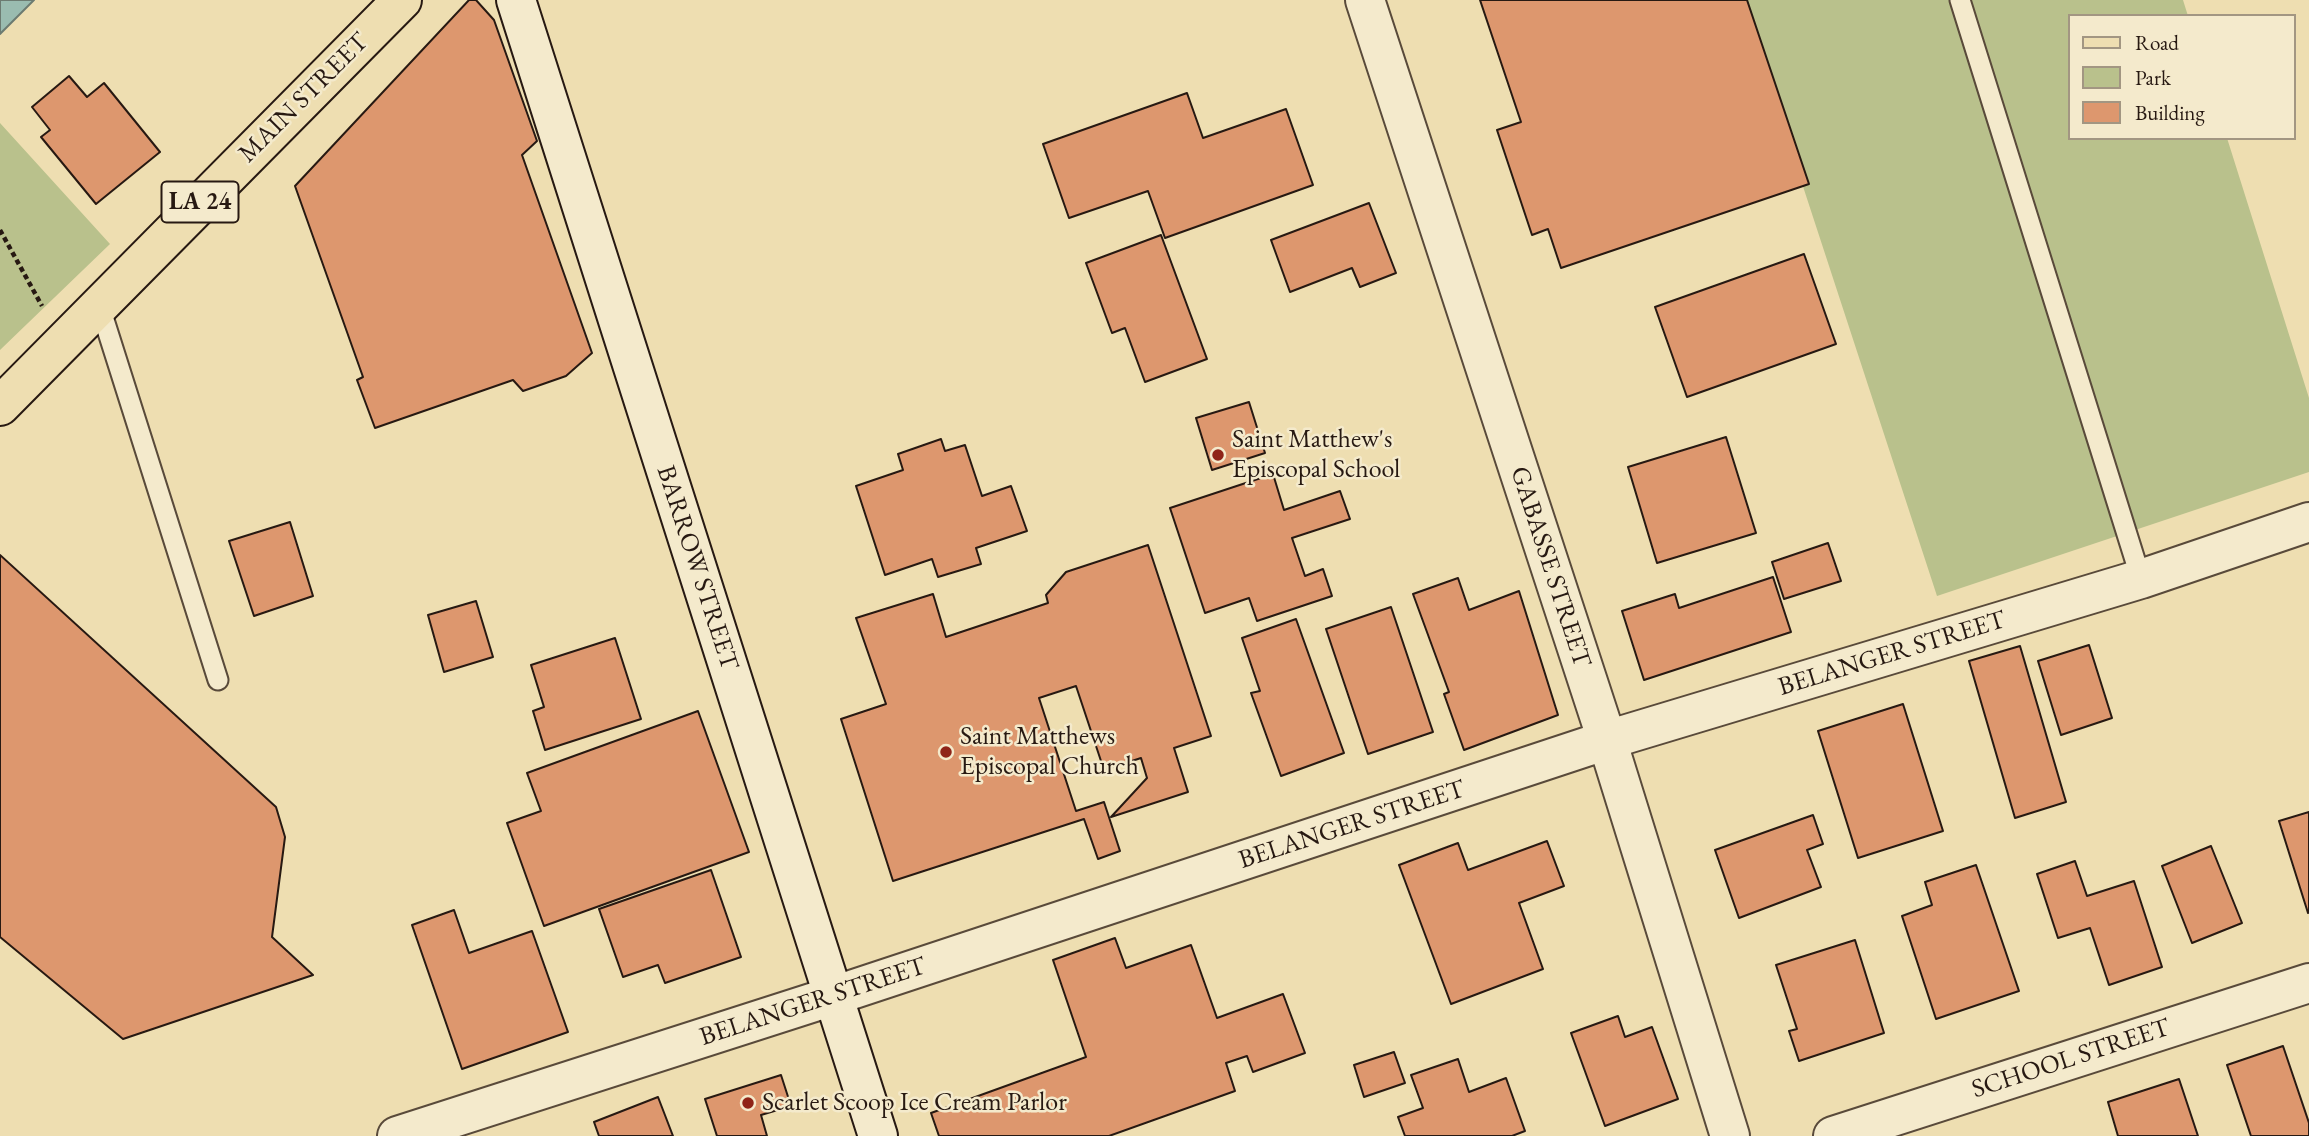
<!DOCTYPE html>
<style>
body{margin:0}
#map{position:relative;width:2309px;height:1136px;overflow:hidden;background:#eedeb1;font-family:"EB Garamond",serif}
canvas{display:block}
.legend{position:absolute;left:2068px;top:14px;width:228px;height:126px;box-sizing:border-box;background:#f4eacc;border:2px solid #a29682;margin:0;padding:9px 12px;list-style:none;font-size:21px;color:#271912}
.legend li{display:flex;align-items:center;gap:14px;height:35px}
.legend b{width:35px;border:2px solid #a29682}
</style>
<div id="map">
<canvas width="2309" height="1136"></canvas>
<ul class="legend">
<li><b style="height:9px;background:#eedeb1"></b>Road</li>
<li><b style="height:19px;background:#b9c18c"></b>Park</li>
<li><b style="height:19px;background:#dd976e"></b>Building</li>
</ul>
</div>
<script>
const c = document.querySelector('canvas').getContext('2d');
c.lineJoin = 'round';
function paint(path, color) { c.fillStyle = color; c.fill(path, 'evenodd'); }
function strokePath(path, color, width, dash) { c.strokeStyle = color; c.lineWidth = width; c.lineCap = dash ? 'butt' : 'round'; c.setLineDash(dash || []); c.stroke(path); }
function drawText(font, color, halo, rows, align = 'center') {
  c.font = font + ' "EB Garamond",serif'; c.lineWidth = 5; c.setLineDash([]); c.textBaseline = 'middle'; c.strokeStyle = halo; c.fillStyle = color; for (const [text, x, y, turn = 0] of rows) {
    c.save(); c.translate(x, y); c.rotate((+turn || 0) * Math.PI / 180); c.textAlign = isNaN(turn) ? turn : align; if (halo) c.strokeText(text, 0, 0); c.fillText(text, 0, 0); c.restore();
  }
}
const green = new Path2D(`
 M1742 0H2183L2188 16H2069V138H2227L2309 398V472L1937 596Z
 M0 123 110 244 0 350Z`);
const water = new Path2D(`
 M0 0H34L0 34Z`);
const building = new Path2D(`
 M469 0H476L494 20 537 141 522 155 592 353 566 376 523 391 513 380 375 428 357 380 363 377 295 186Z
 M1480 0H1747L1809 184 1561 268 1548 229 1532 235 1497 130 1521 122Z
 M69 76 87 97 104 83 160 152 96 204 41 137 50 130 32 107Z
 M1187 93 1203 138 1286 109 1313 185 1165 238 1148 191 1069 218 1043 144Z
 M1369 203 1396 273 1360 287 1352 268 1290 292 1271 240Z
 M1161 235 1207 359 1145 382 1125 328 1112 333 1086 263Z
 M1804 254 1836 344 1687 397 1655 307Z
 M1249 402 1265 453 1212 470 1196 418Z
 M1726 437 1756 533 1657 563 1628 467Z
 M941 439 945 451 965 445 982 496 1011 486 1027 531 976 548 981 564 938 577 932 559 885 575 856 486 903 470 898 454Z
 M1273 474 1284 510 1340 491 1350 519 1292 538 1305 576 1323 569 1332 596 1257 621 1249 598 1205 613 1170 508Z
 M290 522 313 596 254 616 229 541Z
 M1828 543 1841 581 1784 599 1772 562Z
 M1148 545 1211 736 1174 748 1188 792 1111 817 1147 778 1141 758 1104 770 1076 686 1039 698 1076 811 1104 802 1120 851 1098 859 1084 819 893 881 841 719 886 704 856 618 933 594 946 637 1048 603 1046 595 1066 572Z
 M0 555 276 807 285 837 272 937 313 975 123 1039 0 937Z
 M1773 577 1791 632 1644 680 1622 611 1675 594 1679 608Z
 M1458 578 1469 610 1519 591 1558 715 1464 750 1444 694 1449 692 1413 594Z
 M476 601 493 657 444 672 428 615Z
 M1391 607 1433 732 1368 754 1326 629Z
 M1296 619 1344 753 1281 776 1251 693 1260 691 1242 638Z
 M615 638 641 719 545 750 533 711 544 707 531 665Z
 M2089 645 2112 718 2061 735 2038 661Z
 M2020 646 2066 802 2015 818 1969 661Z
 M1903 704 1943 831 1858 858 1818 731Z
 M698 711 749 852 544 926 507 823 541 811 527 773Z
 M2309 812V912L2308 913 2279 821Z
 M1813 815 1823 844 1807 850 1821 887 1739 918 1715 850Z
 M1547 841 1564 886 1519 903 1543 969 1451 1004 1399 865 1458 843 1468 870Z
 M2211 846 2242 923 2192 943 2162 866Z
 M2075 861 2087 896 2134 881 2162 967 2109 985 2090 928 2058 938 2037 874Z
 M1976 865 2019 991 1936 1019 1902 916 1932 905 1925 882Z
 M711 870 741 957 665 983 658 965 623 977 599 909Z
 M454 910 469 953 532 931 568 1032 462 1069 412 925Z
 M1115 938 1126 968 1191 945 1217 1018 1283 994 1305 1053 1253 1072 1247 1056 1226 1063 1235 1091 1109 1136H939L931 1113 1086 1057 1053 960Z
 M1855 940 1884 1033 1799 1061 1789 1031 1797 1029 1776 965Z
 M1618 1016 1625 1037 1652 1027 1678 1099 1605 1126 1571 1033Z
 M2283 1046 2309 1123V1136H2251L2227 1065Z
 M1394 1052 1405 1083 1364 1097 1354 1065Z
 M1458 1059 1469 1092 1506 1078 1525 1131 1512 1136H1405L1398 1117 1423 1108 1411 1075Z
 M781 1075 791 1106 761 1115 767 1136H717L705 1099Z
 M2179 1079 2198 1136H2118L2108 1102Z
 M658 1097 673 1136H599L594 1122Z`);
const path = new Path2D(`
 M0 230 42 306`);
const service = new Path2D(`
 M1960 0 2141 579
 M99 304 218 680`);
const minor = new Path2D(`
 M1365 0 1607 740 1730 1136
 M397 1136 833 996 1607 740 2141 579 2309 522
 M1833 1136 2309 983`);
const secondary = new Path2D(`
 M516 0 878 1136`);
const primary = new Path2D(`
 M0 406 402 0`);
const markers = [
 [1218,455,7,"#8f2418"],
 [946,752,7,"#8f2418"],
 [748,1103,7,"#8f2418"]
];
const shields = [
 [200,202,77]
];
const shieldNames = [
 ["LA 24",200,202]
];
const streetNames = [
 ["MAIN STREET",304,98,-45],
 ["GABASSE STREET",1550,567,72],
 ["BARROW STREET",697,568,72],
 ["BELANGER STREET",1892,654,-17],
 ["BELANGER STREET",1352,825,-18],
 ["BELANGER STREET",813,1002,-18],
 ["SCHOOL STREET",2071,1059,-18]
];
const poiNames = [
 ["Saint Matthew's",1232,440],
 ["Episcopal School",1232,470],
 ["Saint Matthews",960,737],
 ["Episcopal Church",960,767],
 ["Scarlet Scoop Ice Cream Parlor",762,1103]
];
paint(green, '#b9c18c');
paint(water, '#9abcb0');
strokePath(water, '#6c7b71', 2);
paint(building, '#dd976e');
strokePath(building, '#271912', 2);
strokePath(service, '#594a3a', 23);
strokePath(minor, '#594a3a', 42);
strokePath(secondary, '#271912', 42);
strokePath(primary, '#271912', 42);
strokePath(path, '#271912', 4.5, [5, 3.5]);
strokePath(service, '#f4eacc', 19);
strokePath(minor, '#f4eacc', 38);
strokePath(secondary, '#f4eacc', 38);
strokePath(primary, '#eedeb1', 38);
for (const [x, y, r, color] of markers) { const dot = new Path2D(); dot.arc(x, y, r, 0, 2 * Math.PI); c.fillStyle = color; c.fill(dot); strokePath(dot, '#f4eacc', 2.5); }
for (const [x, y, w] of shields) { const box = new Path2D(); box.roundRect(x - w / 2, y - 20.5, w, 41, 5); c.fillStyle = '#f4eacc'; c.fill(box); strokePath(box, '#271912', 2); }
drawText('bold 24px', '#271912', null, shieldNames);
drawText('26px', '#271912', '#f4eacc', streetNames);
drawText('26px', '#271912', '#f4eacc', poiNames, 'left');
</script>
